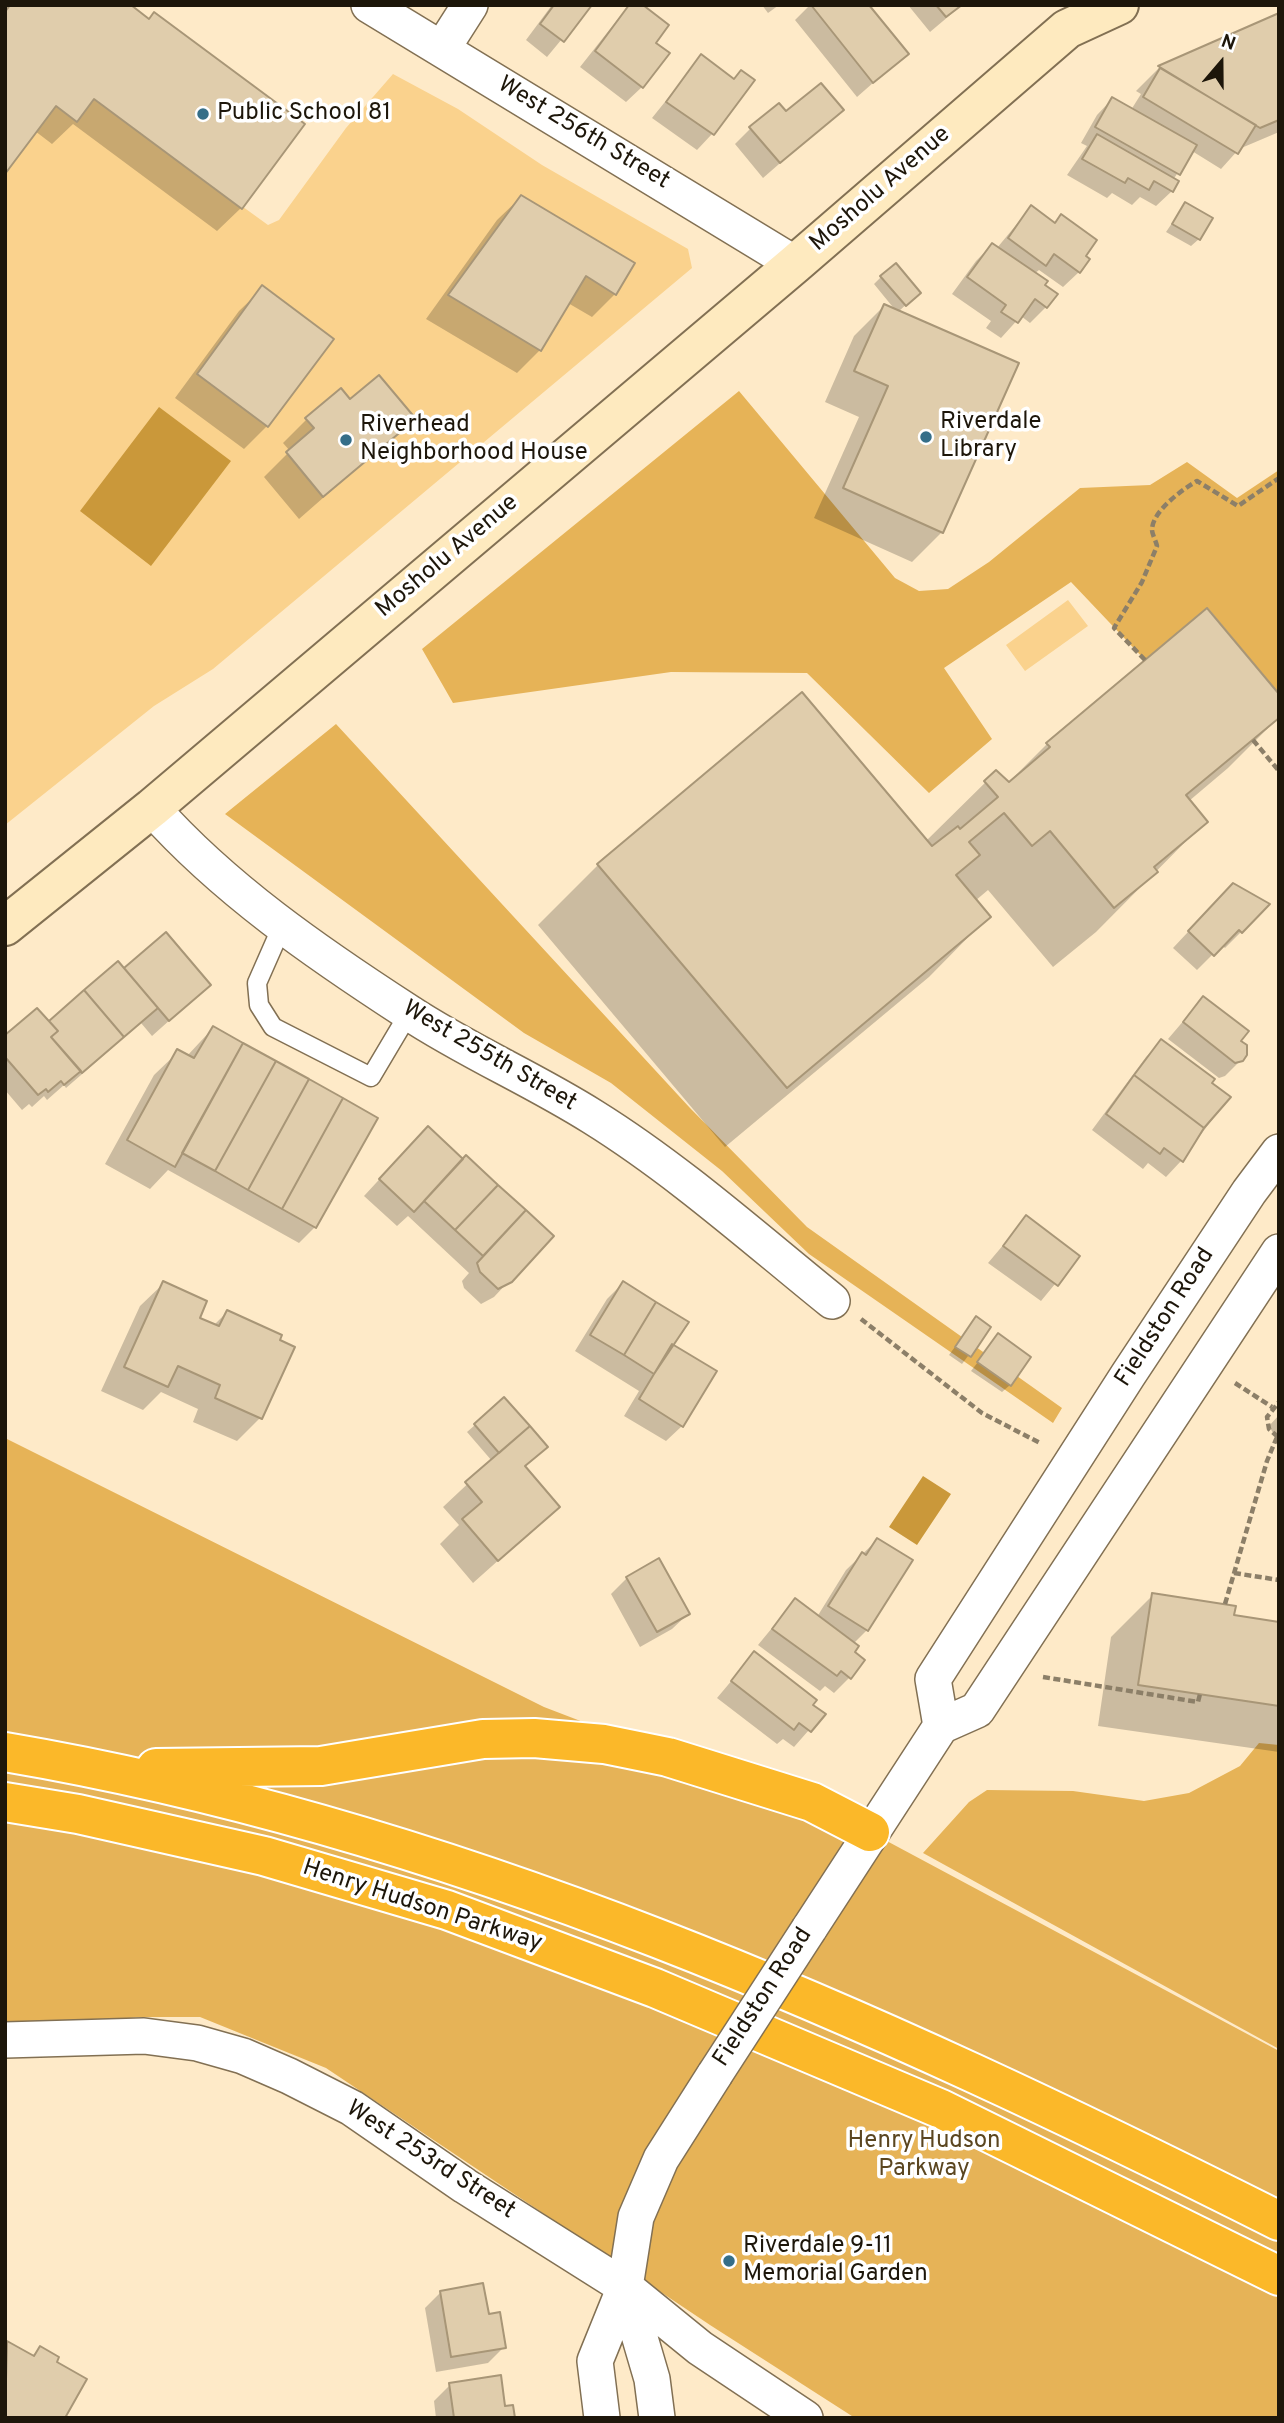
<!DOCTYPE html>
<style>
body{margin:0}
#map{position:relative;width:1284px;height:2423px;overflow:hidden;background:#feeac8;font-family:Overpass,sans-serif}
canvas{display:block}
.frame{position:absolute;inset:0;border:7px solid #1d160a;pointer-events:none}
.north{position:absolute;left:1186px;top:28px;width:70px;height:70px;-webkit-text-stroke:5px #fff;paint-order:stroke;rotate:20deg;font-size:19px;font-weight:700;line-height:28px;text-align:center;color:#1d160a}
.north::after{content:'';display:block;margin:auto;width:24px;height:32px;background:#1d160a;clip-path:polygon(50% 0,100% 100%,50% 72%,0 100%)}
</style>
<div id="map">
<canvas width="1284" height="2423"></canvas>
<div class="frame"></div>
<div class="north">N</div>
</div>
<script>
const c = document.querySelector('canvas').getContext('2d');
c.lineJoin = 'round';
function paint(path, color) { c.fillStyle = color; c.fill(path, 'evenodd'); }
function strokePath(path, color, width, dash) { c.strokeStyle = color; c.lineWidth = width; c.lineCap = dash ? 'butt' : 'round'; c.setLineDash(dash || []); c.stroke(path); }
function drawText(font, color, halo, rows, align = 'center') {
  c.font = font + ' Overpass,sans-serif'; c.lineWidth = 7; c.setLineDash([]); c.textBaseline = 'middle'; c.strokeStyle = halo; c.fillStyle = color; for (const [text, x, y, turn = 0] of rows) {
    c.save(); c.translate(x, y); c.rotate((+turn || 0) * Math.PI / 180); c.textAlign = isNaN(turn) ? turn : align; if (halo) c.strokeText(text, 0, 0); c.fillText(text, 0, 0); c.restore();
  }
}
const green = new Path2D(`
 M393 74 458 109 542 165 688 249 692 268 213 669 154 706 5 825V174L56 106 77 122 94 99 268 225 279 220 346 128Z
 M1068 600 1088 626 1025 671 1006 645Z`);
const forest = new Path2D(`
 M739 391 895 578 919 591 948 589 989 562 1080 488 1150 485 1187 462 1237 498 1279 470V694L1208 608 1145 660 1071 582 944 668 992 739 929 793 807 673 671 672 453 703 422 649Z
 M336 724 690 1108 807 1227 1062 1408 1053 1423 809 1254 722 1171 611 1083 524 1033 225 814Z
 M5 1438 544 1707 870 1832 1279 2051V2418H855L710 2325 326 2068 200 2017H138L57 2027 5 2024Z
 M1259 1743 1279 1745V2049L923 1853 969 1802 987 1790 1073 1791 1144 1801 1189 1793 1240 1766Z`);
const water = new Path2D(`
 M159 407 231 461 151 566 80 511Z
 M923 1476 951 1494 917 1545 889 1527Z`);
const shadow = new Path2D(`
 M6 5H128L241 208 217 231 73 124 52 144 35 131 5 171Z
 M552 5H590L547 57 526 40Z
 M629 5 653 43 642 87 626 102 580 67Z
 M762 5H779L768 13Z
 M810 5H867L906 54 857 97 795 20Z
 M908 5H962L930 32Z
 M1279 15V132L1239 149 1221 169 1192 151 1173 180 1172 191 1156 206 1140 197 1132 205 1112 193 1107 198 1067 175 1087 146 1081 143 1097 115 1112 99 1131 110 1141 94 1136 91 1159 68Z
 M701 57 733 80H752L712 134 697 150 652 118Z
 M841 110 763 178 735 144 751 128 786 114Z
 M521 197 615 294 592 317 568 303 540 350 517 373 426 319 497 220Z
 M1185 204 1199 239 1191 246 1166 232Z
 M1031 207 1083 257 1079 272 1063 287 1039 270 1034 274 1043 286 1046 307 1030 323 1021 316 1001 338 986 328 991 321 952 294 976 261 992 245 997 248Z
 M881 277 911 300 898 312 942 532 912 562 814 518 859 417 825 402 854 336 884 306 896 311 874 284Z
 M263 288 267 426 244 449 175 398 239 311Z
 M349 401 413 419 299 519 264 477 290 451 283 443 307 419Z
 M1279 717 1228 768 1189 801 1206 821 1096 932 1053 967 988 890 975 901 989 916 929 977 725 1147 538 925 598 865 926 841 996 772 1008 783 1047 744Z
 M1217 901 1244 929 1225 948 1222 945 1197 970 1173 948Z
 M165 935 209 985 152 1036 141 1023 66 1088 64 1085 47 1100 44 1096 32 1107 29 1104 22 1110 5 1090V1037L48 1024 118 964 124 971Z
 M1203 998 1238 1041 1241 1060 1225 1076 1219 1078 1168 1039Z
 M213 1028 315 1227 299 1243 168 1170 150 1189 105 1164 154 1075 178 1052 187 1056Z
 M1162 1041 1229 1097 1181 1161 1166 1177 1148 1163 1143 1169 1092 1130 1146 1057Z
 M412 1144 463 1161 466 1158 551 1236 494 1297 481 1304 464 1288 462 1281 469 1273 408 1216 397 1226 364 1196Z
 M1026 1218 1078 1256 1041 1301 988 1263Z
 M164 1283 197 1319 213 1326 227 1312 260 1418 237 1441 193 1422 198 1409 161 1392 143 1410 101 1391 140 1306Z
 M623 1283 673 1346 682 1426 666 1441 624 1416 639 1391 575 1351 607 1299Z
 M976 1318 989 1328 962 1364 949 1355Z
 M998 1336 1010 1385 1002 1392 971 1371Z
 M1279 1415V1437L1276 1438 1269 1426Z
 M475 1425 545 1447 524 1468 558 1507 473 1583 440 1544 459 1525 443 1507 492 1461 467 1432Z
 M877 1540 867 1630 853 1644 850 1677 834 1693 825 1686 820 1691 758 1645 795 1600 817 1617 846 1570Z
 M627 1578 688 1614 672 1629 640 1647 611 1594Z
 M1153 1595 1232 1617 1279 1624V1752L1098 1726 1111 1637Z
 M754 1654 823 1714 794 1747 783 1739 777 1744 717 1698Z
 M441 2292 487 2316 504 2347 488 2363 436 2372 425 2308Z
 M7 2343 31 2357 40 2348 5 2418Z
 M450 2385 514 2418H436L434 2401Z`);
const building = new Path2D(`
 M10 5H131L149 19 154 12 305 124 242 209 94 99 77 122 56 106 5 174V12Z
 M554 5H592L564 42 540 24Z
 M629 5H643L669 25 656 43 670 53 643 88 595 51Z
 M811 5H869L909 54 873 83Z
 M936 5H962L946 17Z
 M1279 13V120L1260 128 1158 66Z
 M701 54 734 79 741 70 755 80 714 135 666 102Z
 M1160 68 1256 125 1238 154 1143 97Z
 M821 83 844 110 780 163 749 127 779 103 786 111Z
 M1112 97 1197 145 1180 175 1095 127Z
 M1097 134 1179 181 1173 192 1154 181 1149 190 1128 178 1125 183 1082 159Z
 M521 195 635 263 616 295 586 276 541 351 448 295Z
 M1185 202 1213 218 1200 240 1172 224Z
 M1031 205 1055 223 1061 214 1097 240 1086 256 1090 259 1080 273 1054 254 1046 266 1008 238Z
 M992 243 1048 281 1045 285 1058 294 1047 308 1035 299 1018 323 1001 312 1006 305 967 277Z
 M896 263 921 293 906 306 880 276Z
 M262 285 334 339 268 427 197 374Z
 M884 304 1019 363 943 533 843 488 888 386 854 371Z
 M379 375 416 419 323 497 286 452 314 428 305 418 341 388 350 399Z
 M1207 608 1279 694V718L1186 795 1208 822 1154 867 1158 872 1114 908 1050 831 1032 846 1004 813 969 842 980 855 956 875 991 917 787 1088 597 864 802 692 932 846 958 826 960 829 998 797 984 781 996 770 1009 782 1050 747 1046 743Z
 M1233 883 1270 904 1242 933 1239 930 1214 956 1188 931Z
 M166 932 211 985 169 1021 124 968Z
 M118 961 158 1008 124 1037 84 990Z
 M84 990 124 1037 82 1073 51 1037 58 1031 49 1021Z
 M1203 996 1249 1031 1241 1041 1247 1045V1055L1243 1061 1235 1063 1183 1022Z
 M37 1008 58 1031 51 1037 81 1071 64 1085 61 1081 48 1092 46 1089 38 1095 5 1057V1035Z
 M213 1026 243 1043 175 1167 127 1140 177 1049 194 1058Z
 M1161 1039 1215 1079 1212 1083 1231 1097 1204 1128 1134 1075Z
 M243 1043 276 1061 215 1171 182 1153Z
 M276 1061 309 1079 248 1190 215 1171Z
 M1134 1075 1204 1128 1183 1162 1164 1148 1160 1154 1106 1114Z
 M309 1079 343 1098 282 1209 248 1190Z
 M343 1098 378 1118 316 1228 282 1209Z
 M428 1126 463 1159 414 1212 379 1179Z
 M466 1155 498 1185 455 1230 424 1201Z
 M498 1185 526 1210 483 1256 455 1230Z
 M526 1210 554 1236 512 1282 498 1289 480 1272 477 1263Z
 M1026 1215 1080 1256 1058 1286 1003 1246Z
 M163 1281 207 1301 200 1318 219 1326 227 1310 282 1335 280 1340 295 1347 262 1419 215 1398 220 1385 178 1366 168 1387 124 1367Z
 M623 1281 656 1302 624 1355 590 1335Z
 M656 1302 689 1322 654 1374 624 1355Z
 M976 1316 991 1327 971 1357 955 1347Z
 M998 1333 1031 1357 1011 1386 977 1362Z
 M672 1344 717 1371 683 1427 639 1399Z
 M504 1397 530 1426 499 1453 474 1424Z
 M530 1426 548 1447 525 1466 560 1507 498 1561 462 1519 482 1502 465 1482Z
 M877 1538 913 1560 868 1631 828 1606 862 1552 866 1555Z
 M659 1558 690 1614 657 1632 626 1577Z
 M1152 1593 1236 1606 1234 1615 1279 1622V1706L1138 1685Z
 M795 1598 859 1646 855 1652 865 1660 851 1679 841 1671 837 1676 772 1629Z
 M754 1651 817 1700 813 1705 826 1714 811 1732 799 1723 794 1730 731 1681Z
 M483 2283 489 2314 500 2312 506 2348 451 2357 440 2291Z
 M7 2341 34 2356 40 2346 59 2357 57 2362 87 2379 65 2418H5Z
 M501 2375 505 2406 513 2405 515 2418H454L449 2383Z`);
const path = new Path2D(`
 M1145 660 1114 628 1142 582 1157 546C1156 541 1152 534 1152 530 1152 511 1183 489 1197 481L1238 506 1279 478
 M1253 740 1279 771
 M861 1319 982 1413 1040 1443
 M1235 1383 1272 1407
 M1278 1437 1269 1429 1267 1417 1279 1402
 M1234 1573 1279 1580
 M1225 1604 1267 1461 1277 1437
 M1043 1677 1198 1702 1200 1694`);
const lane = new Path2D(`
 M283 924 257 983 259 1005 273 1027 371 1077 409 1013`);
const street = new Path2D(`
 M369 5 795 264
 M442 49 470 5
 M152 808C224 889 317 953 408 1012 467 1051 533 1079 593 1117 678 1170 754 1238 832 1301
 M941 1726 933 1679 1128 1375 1249 1192 1279 1152
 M809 1929 941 1726 977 1710 1279 1252
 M5 2040 144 2036 197 2043 243 2056 289 2076 352 2108 465 2186 625 2287 700 2348 805 2418
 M625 2287 652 2379 657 2418
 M602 2418 595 2361 625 2287 636 2217 661 2159 715 2074`);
const secondary = new Path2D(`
 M5 926 152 808 795 264 1067 29 1119 5`);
const highway = new Path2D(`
 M5 1752C454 1828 875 2018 1279 2221
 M156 1768 321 1766 483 1739 534 1738 604 1744 668 1757 812 1802 870 1832
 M5 1802 78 1814 264 1856 447 1910 655 1988 941 2109 1279 2276`);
const streetBridge = new Path2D(`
 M715 2074 809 1929`);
const markers = [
 [203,114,7,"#356e88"],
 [926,437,7,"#356e88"],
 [346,440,7,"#356e88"],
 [729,2261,7,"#356e88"]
];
const poiNames = [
 ["Public School 81",217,114],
 ["Riverdale",940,423],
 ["Library",940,451],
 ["Riverhead",360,426],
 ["Neighborhood House",360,454],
 ["Riverdale 9-11",743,2247],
 ["Memorial Garden",743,2275]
];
const streetNames = [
 ["West 256th Street",583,134,31],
 ["Mosholu Avenue",881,190,-41],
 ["Mosholu Avenue",448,557,-40],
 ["West 255th Street",489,1057,30],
 ["Fieldston Road",1166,1318,-57],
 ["Henry Hudson Parkway",422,1907,18],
 ["Fieldston Road",764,1998,-57],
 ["West 253rd Street",430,2161,33]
];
const parkNames = [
 ["Henry Hudson",924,2142],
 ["Parkway",924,2170]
];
paint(green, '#fad28d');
paint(forest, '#e6b357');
paint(water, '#ca983a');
paint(shadow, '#0003');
paint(building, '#e0cdac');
strokePath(building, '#a89677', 2);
strokePath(lane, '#827053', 21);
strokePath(street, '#827053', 38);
strokePath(secondary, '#827053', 42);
strokePath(highway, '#fff', 42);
strokePath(path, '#8c7f68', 4.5, [7, 3.5]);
strokePath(lane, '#fff', 18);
strokePath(street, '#fff', 35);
strokePath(secondary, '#feeabf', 38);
strokePath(highway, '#fbb829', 38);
strokePath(streetBridge, '#827053', 38, []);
strokePath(streetBridge, '#fff', 35);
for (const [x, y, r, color] of markers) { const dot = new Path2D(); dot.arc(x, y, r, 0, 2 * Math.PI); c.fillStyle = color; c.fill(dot); strokePath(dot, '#fff', 2.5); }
drawText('24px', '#1d160a', '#fff', poiNames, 'left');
drawText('24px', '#1d160a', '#fff', streetNames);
drawText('24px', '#5b4620', '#fff', parkNames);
</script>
